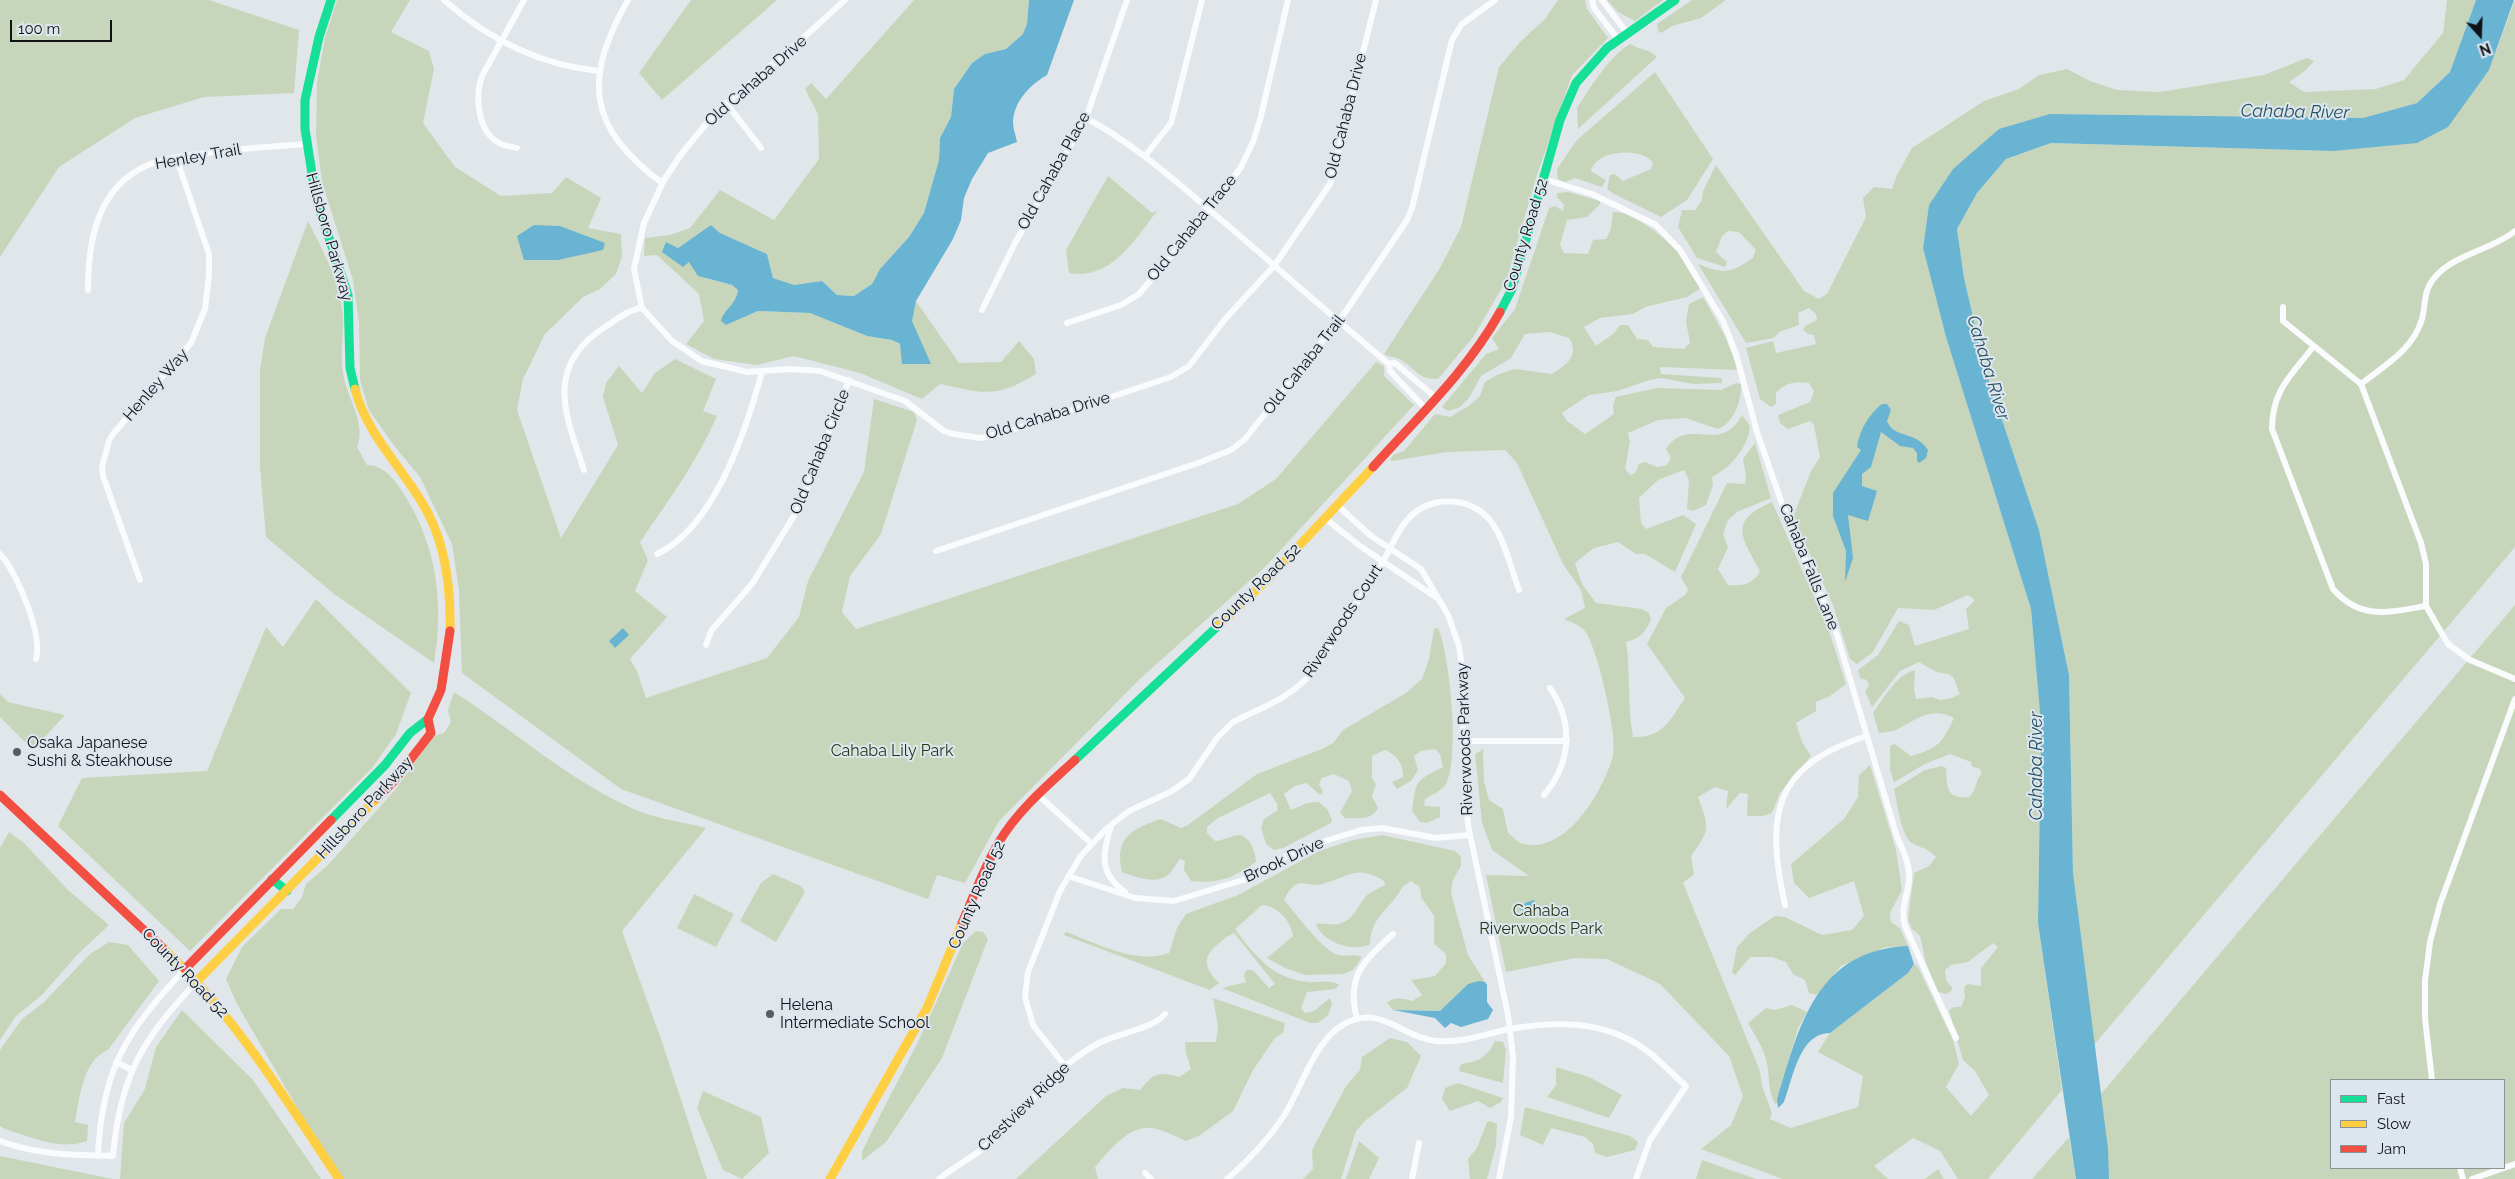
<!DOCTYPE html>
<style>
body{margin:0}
#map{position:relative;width:2515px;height:1179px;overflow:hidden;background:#e1e6ea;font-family:Raleway,sans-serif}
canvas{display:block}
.legend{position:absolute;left:2330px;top:1079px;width:175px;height:90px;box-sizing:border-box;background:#dde6ee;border:1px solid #8b9298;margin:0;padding:6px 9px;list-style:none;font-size:15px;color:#101316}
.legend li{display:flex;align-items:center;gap:10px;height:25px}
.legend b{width:25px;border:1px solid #8b9298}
.north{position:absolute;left:2455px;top:10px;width:50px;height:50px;-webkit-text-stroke:4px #dde6ee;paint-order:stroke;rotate:160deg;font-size:14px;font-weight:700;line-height:20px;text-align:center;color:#101316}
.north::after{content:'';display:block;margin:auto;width:18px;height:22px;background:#101316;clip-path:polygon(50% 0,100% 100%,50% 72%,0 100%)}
.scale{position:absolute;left:10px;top:20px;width:102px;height:22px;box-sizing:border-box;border:2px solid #101316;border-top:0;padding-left:6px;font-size:15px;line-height:18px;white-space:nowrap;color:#101316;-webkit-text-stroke:4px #dde6ee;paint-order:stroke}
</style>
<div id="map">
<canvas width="2515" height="1179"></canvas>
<ul class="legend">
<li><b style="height:6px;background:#16e098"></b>Fast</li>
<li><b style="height:6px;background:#ffcf43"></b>Slow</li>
<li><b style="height:6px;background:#f24e42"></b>Jam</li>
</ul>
<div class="north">N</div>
<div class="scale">100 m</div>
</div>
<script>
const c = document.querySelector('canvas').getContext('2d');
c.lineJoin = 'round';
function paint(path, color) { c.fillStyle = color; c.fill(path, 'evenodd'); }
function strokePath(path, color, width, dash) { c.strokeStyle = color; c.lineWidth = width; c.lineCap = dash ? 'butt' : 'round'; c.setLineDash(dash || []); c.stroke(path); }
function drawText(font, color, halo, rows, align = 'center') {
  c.font = font + ' Raleway,sans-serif'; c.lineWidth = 4; c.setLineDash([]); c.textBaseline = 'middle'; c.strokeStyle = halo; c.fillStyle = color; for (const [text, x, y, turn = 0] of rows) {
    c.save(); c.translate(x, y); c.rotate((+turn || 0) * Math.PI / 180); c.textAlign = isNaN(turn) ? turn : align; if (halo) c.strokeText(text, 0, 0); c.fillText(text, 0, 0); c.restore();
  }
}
const green = new Path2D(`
 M0 0H209L299 30 294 93 204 97 135 118 59 167 0 257Z
 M337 0H410L391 32 429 51 434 69 423 123 455 167 501 196 552 193 566 177 601 198 588 228 621 234 622 257 616 274 600 289 583 297 545 334 523 379 517 410 561 538 618 445 603 397 606 383 619 366 642 393 655 373 675 359 716 379 703 411 717 416C697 462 668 501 640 542L648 560 635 591 667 617 630 659 637 671 646 698 767 658 799 617 808 581 864 472 874 399 914 412 917 420 881 534 850 576 842 612 856 629 1238 504 1276 479 1376 362 1384 366V376L1414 405 1265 567 1141 678 999 821 965 883 937 875 928 899 621 789 462 673 459 590 452 544 420 477 395 447 369 410 360 380 359 322 353 280 322 182 316 135 317 82 325 38Z
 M691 0H777L662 100 639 73Z
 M914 0H1029L1027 24 1023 34 1006 49 985 54 972 63 954 89 951 117 940 138 939 160 924 213 909 237 880 269 872 284 854 296 837 295 822 281 794 285 773 278 767 254 720 233 711 225 678 248 708 279 732 285 738 290 736 301 723 316 726 325 758 311 810 313 867 336 892 340 900 345 903 364H930L911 321 916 301 959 363 1001 362 1019 341 1034 359 1036 374C996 399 983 393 940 384L922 399 860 373 794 356 757 365 714 359 686 344 704 321 699 294 657 255 644 256 645 238 670 235 690 228 720 190 774 220 819 159 818 114 805 89 811 83 826 99Z
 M1558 0H1585L1587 9 1608 38 1572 75 1537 175 1506 281 1474 336 1438 379C1415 379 1417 368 1399 359 1394 357 1390 357 1384 354L1440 268 1461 227 1499 67 1521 41 1545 19Z
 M1607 0H1663L1635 21 1618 12Z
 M1692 0H1726L1701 18 1672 26 1661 33 1658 31 1657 24Z
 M2447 0H2476L2450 72 2417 103 2363 118 2050 114 1929 205 1923 248 1946 337 2031 609 2041 724 2038 923 2062 1090 1988 1179H1958L1940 1151 1913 1138 1874 1166 1888 1179H1783L1701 1149 1731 1125 1743 1096 1729 1056 1660 984 1607 959 1575 958 1506 972 1486 875 1529 876 1492 850 1482 823 1475 754 1483 749 1484 782 1489 800 1503 809 1508 833C1512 836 1518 843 1523 844 1567 854 1603 791 1613 756 1618 737 1597 644 1584 630 1579 625 1571 622 1564 619L1585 608 1581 590 1563 564 1517 463 1505 450 1447 452 1392 461 1390 460 1393 455 1404 451 1435 414 1450 417 1470 405 1480 396 1485 382 1497 375 1514 369 1552 374C1566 365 1580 356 1569 338L1550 332 1525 334 1511 358 1481 376 1469 398 1459 408 1448 411 1442 407 1486 354 1499 349 1492 338 1515 309 1549 208 1555 206 1563 211 1564 205 1557 197V193L1568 192 1600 201V204L1587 217 1567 220 1560 245 1564 253 1588 254 1593 240 1606 239 1611 229 1613 212C1630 210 1663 236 1675 249 1685 260 1693 276 1701 288L1687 297 1645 307 1633 314 1600 318 1584 327 1596 346 1613 334 1620 325H1628L1637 339 1648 340 1653 347 1684 349 1690 343 1686 321 1689 304 1703 297 1725 336 1738 370 1660 367 1661 374 1722 378V383L1693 384 1661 378 1646 381 1618 391 1589 395 1562 413 1567 421 1585 434 1614 414 1613 405 1616 397 1657 388 1721 390 1736 383 1741 384C1742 400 1734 423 1718 429L1685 418 1658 420 1628 433 1630 442 1625 469 1630 475 1635 473 1639 464 1645 462 1657 467 1667 465 1671 458 1666 449C1688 415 1720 456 1742 415L1750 426C1748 448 1731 467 1712 477L1713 485 1706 505 1693 511 1687 509 1689 480 1684 470 1658 480 1639 498 1641 523 1646 529 1683 515 1696 524 1675 572 1645 554H1636L1618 542 1594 548 1575 563 1582 584 1596 603 1642 609 1649 613 1651 620C1644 634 1640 638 1626 642 1631 673 1627 705 1633 737 1663 738 1670 720 1685 698L1647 644 1666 608 1685 595 1688 590 1681 577 1727 483 1745 484 1746 475 1743 459 1755 443 1771 498 1737 512 1728 520 1723 534 1728 547 1718 569 1728 585C1743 586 1752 585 1760 571 1741 536 1728 521 1772 502L1829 631 1846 684 1830 696 1816 702V711L1796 723 1802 742 1811 756 1780 793 1772 813 1763 816H1747L1748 794 1740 793 1726 809 1728 791 1715 787 1698 797C1709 828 1711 829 1691 856L1694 874 1683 883 1760 1071 1762 1086 1772 1113 1770 1119 1791 1128 1858 1107 1863 1076 1818 1052 1830 1033 1908 973 1914 964 1918 967 1953 1040 1959 1064 1946 1087 1971 1116 1989 1095 1975 1071 1963 1060 1949 1010 1954 1007H1961L1965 997 1964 987 1968 984 1981 986V968L1998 947 1993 943 1968 962 1951 965 1945 970 1946 980 1953 989 1947 994 1938 992 1926 963 1920 936 1912 929 1908 919 1914 873 1929 866 1936 857C1927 847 1922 849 1912 843 1901 836 1897 802 1894 789L1925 770 1942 766 1946 768C1947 786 1946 800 1969 797 1977 790 1975 780 1982 773L1979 768 1972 767 1971 762 1950 754 1925 764 1894 782 1890 769V746L1895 744 1911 756C1938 748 1942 744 1954 718 1931 706 1917 719 1898 729 1893 732 1885 732 1879 733L1873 713C1884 698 1897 674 1915 670L1914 689 1916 699 1932 697 1940 700 1952 698 1960 694 1953 677 1948 674 1936 672 1919 662 1900 671 1872 707 1865 691 1869 686 1867 680 1860 678 1858 670 1878 655 1899 621 1909 625 1915 646 1969 629 1966 609 1975 600 1968 595 1934 610 1898 608 1873 652 1857 664 1850 659 1833 605 1793 517 1811 471 1820 457 1814 425 1810 421 1788 429 1780 423 1778 415 1810 402 1814 391 1809 383C1796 382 1785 382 1776 393V404L1771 407 1760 399 1746 348 1773 341 1776 353 1816 344 1814 335 1808 334 1803 330 1805 326 1817 320 1816 314 1809 308 1798 313 1799 325 1779 332 1774 338 1746 343 1698 264C1723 274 1730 274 1753 258L1756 250 1739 232 1728 231 1722 236 1716 252 1727 262 1725 267 1697 258 1678 227 1682 210H1695L1702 200 1703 191 1716 165 1804 291 1819 299 1827 294 1866 217 1863 198 1874 187 1892 189 1897 175 1912 148 1984 101 2019 89 2039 75 2067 69 2090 81 2117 90 2160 92 2264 75 2307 58 2314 61 2306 70 2289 82 2304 92 2376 89 2404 80 2443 33Z
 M2515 0V547L2094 1045 2073 873 2069 675 2039 530 1985 369 1964 278 1957 229 1977 193 2006 159 2051 143 2333 151 2489 70Z
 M1631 44C1640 51 1649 48 1657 57L1578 129 1577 108C1587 92 1614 50 1631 44Z
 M1655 72 1713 159 1687 200 1661 217 1614 194 1607 189 1610 175 1615 174 1623 181 1651 169 1653 163C1643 147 1596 149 1591 171L1606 180 1602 187 1575 178 1565 182 1558 179 1557 169 1577 140Z
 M1108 176 1152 213 1158 210C1135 239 1111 281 1069 273L1066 250Z
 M308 221C323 251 340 281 343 315 344 334 340 354 343 373 346 397 367 423 357 447L367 465C384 465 395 480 404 494 437 547 444 602 434 663L334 594 266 537 260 467V371L265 338Z
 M316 599 411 693 396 734 373 767 190 951 58 826 82 778 207 771 266 627 283 647Z
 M2515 605V1179H2109L2101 1094ZM2331 1080H2504V1168H2331Z
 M1438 628C1450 654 1460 759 1446 784 1442 791 1431 795 1425 799L1424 806 1440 807V817L1427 823 1420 822 1412 811C1416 779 1416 781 1443 767L1440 754 1435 749 1421 751 1414 756 1418 770 1411 781 1397 789 1392 782 1403 777C1404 765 1396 754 1385 750L1372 756V778L1376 784 1372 796 1378 808C1372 821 1357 818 1345 818L1340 813 1352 791 1349 781 1334 774 1322 778 1319 784 1323 792 1320 795 1306 783 1295 786 1284 794 1291 810 1308 803 1319 802 1327 809 1332 819 1331 823 1283 848 1274 850 1266 844 1261 827 1264 819 1278 810 1277 804 1270 793 1218 818 1207 827V833L1215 841C1223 841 1232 835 1239 835 1250 836 1256 853 1256 862 1233 878 1219 884 1191 881L1184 870 1185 861 1180 859C1176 864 1171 874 1165 877 1152 884 1134 876 1122 872 1114 837 1132 829 1161 819L1181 828 1188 825 1257 774 1322 749 1333 743 1343 730 1406 693 1422 679 1429 659 1434 629Z
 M454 692C515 731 569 781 636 810 657 819 684 822 706 828L622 931 662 1042 707 1179H341L330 1164 237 1004 226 979 242 947 281 909H293L302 897 306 884 328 865 395 790 433 736 444 733 451 722 448 710Z
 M0 694 8 702 65 715 33 750 0 717Z
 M1870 765 1896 850 1902 890 1890 913 1891 922 1900 928 1908 946 1886 947 1841 966 1818 995 1809 993 1805 980 1793 974 1786 962 1772 957H1750L1735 975 1732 972 1737 947 1750 933 1775 916 1785 917 1822 935 1852 930 1864 916 1854 881 1809 898 1794 883 1791 864 1844 819 1858 797 1859 775Z
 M9 832 24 843 68 890 109 925 78 954 42 995 16 1016 0 1040V848Z
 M1382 835 1455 851 1461 856V866L1453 880 1451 893 1468 955 1485 982 1468 984 1440 1011 1393 1010 1387 1003C1395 996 1402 999 1412 1001L1422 995 1411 980 1435 976 1446 963V954L1434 944V916L1421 897 1420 887 1411 881C1398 889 1402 891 1393 901 1380 915 1371 924 1370 944 1353 953 1322 942 1316 924 1326 922 1335 927 1344 922 1355 917 1359 903 1367 895 1372 891 1379 888 1385 885L1384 881C1355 864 1350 877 1322 884 1305 889 1298 872 1284 900 1296 913 1323 952 1339 955 1347 957 1354 953 1362 957L1353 970 1344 974 1305 975 1285 968 1267 958 1293 936C1292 922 1276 905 1262 905L1235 929C1255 956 1273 979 1308 982 1319 983 1330 979 1339 985L1335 989 1307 992 1301 1008 1305 1013 1314 1011 1330 998 1332 1005 1328 1015 1318 1023H1310L1222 988 1246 982 1244 976 1246 970H1253L1269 988 1275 984 1234 933C1227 936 1222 940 1217 945 1201 958 1206 970 1219 983L1210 990 1064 935 1066 932C1096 943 1136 965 1169 953L1177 928 1186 914 1238 895 1319 851 1353 840Z
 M773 874 801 886 805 892 776 942 740 921 761 883Z
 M694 894 734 914 716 947 677 928Z
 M976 931 983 932 988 939 942 1058 886 1142 862 1161V1152L871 1133 920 1038 963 943Z
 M109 942 128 945 159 981 108 1050C82 1061 80 1097 75 1122L88 1125 87 1141C60 1151 31 1137 5 1129L0 1126V1050L22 1019 43 1003 90 954Z
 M1213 998 1285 1023 1283 1033 1275 1038 1253 1070 1233 1111 1199 1136 1186 1141C1177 1137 1167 1132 1157 1129 1131 1121 1110 1150 1095 1167L1098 1179H1016L1106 1096 1123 1088 1140 1090C1154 1073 1157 1071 1179 1077L1191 1069 1186 1053 1185 1042H1216L1218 1026Z
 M1792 1005 1807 1012 1798 1028 1776 1105C1767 1092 1770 1074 1766 1059 1763 1047 1754 1034 1748 1023L1766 1008 1775 1010Z
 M182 1010 253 1080 321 1179H120L124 1123 145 1089 156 1047Z
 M1390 1038 1407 1042 1421 1056 1407 1088 1366 1120 1356 1131 1341 1179H1303L1313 1169 1312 1150 1346 1086 1360 1070 1362 1057Z
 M1495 1041 1503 1042 1506 1050 1503 1083 1459 1071 1461 1064C1479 1062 1487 1057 1495 1041Z
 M1556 1067 1589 1077 1622 1095 1609 1118 1547 1097 1556 1085Z
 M1458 1083 1503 1098 1501 1102 1490 1108 1478 1101 1450 1111 1442 1099 1445 1088Z
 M703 1091 761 1117 769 1153 742 1179 723 1170 697 1108Z
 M1525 1107 1630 1136 1638 1142 1635 1150 1607 1157 1595 1153 1593 1144 1585 1137 1551 1128 1543 1145 1520 1135Z
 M1490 1121 1497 1124 1496 1146 1487 1179H1470L1468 1159 1477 1148 1487 1122Z
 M2069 1137 2076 1179H2032Z
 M1359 1141 1379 1158 1369 1179H1346Z
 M0 1156 113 1179H0Z
 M1702 1160 1756 1179H1696Z
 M1938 1169 1944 1179H1925Z`);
const water = new Path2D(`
 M1029 0H1074L1047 75C1030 85 1014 101 1013 122 1013 128 1016 136 1017 142L988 153 972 179 964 198 961 220 953 239 916 301 912 321 931 364H902L900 344 892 340 867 336 810 313 758 311 726 325 721 321C724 309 736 305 738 290L732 285 698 276 689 262 683 267 662 252 666 242 678 248 711 225 720 233 767 254 773 278 794 285 822 281 837 295 854 296 872 284 880 269 909 237 924 213 939 160 940 138 951 117 954 89 972 63 985 54 1006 49 1023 34 1027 24Z
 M2476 0H2514L2489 70 2448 127 2417 143 2333 151 2051 143 2006 159 1977 193 1957 229 1964 278 1985 369 2039 530 2069 675 2073 873 2108 1149 2109 1179H2076L2038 923 2041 724 2031 609 1946 337 1923 248 1929 205 1953 169 1999 129 2050 114 2363 118 2417 103 2450 72Z
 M534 225 560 226 605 243 603 250 558 260H524L517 236Z
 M1882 404H1887L1891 410 1887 421C1894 439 1915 430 1928 450L1926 458 1919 463 1917 461V453L1913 448 1900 446 1881 432 1871 467 1862 474V486L1877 491 1868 521 1848 515 1853 558 1845 582 1846 551 1833 516V493L1861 450 1857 447C1859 431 1869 414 1882 404Z
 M623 628 629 635 615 648 609 641Z
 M1534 900 1537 906 1530 909 1527 913 1520 909 1525 903Z
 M1908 946 1914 964 1908 973 1830 1033C1799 1033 1793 1079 1784 1102L1778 1108 1777 1100C1799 1026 1816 950 1908 946Z
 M1479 981 1485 982 1487 985V1002L1493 1010 1488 1019 1461 1027 1451 1023 1445 1028 1435 1018 1393 1010 1440 1011 1468 984Z`);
const street = new Path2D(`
 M444 0C488 39 540 65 599 71
 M628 0C583 79 587 127 662 183
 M845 0 802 39 716 112 682 153 664 180 644 223 634 269 642 308 672 341 702 361 747 372 791 369 820 371 905 401 944 431 953 434 981 438 1009 431 1171 377 1189 366 1226 318 1274 266 1330 184 1376 0
 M1592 0 1594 8 1618 39
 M1602 0 1627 33
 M726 103 761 148
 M1086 118C1138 146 1181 186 1225 223 1280 270 1334 318 1389 364L1390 371 1425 408
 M517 148C512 147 506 146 501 144 477 133 475 97 482 76L524 0
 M1145 156 1171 123 1202 0
 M1543 181 1547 180 1592 194 1656 225 1680 250 1723 321 1736 354 1757 432 1787 518 1834 625 1897 837C1903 850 1910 864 1909 879 1908 896 1900 908 1905 926L1956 1038
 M88 290C88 241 97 187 148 165 166 157 188 156 207 153 240 149 273 146 306 144
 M2283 307V321L2361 384 2421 543 2426 564V606L2448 644 2470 660 2515 679
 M982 310 1015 243 1086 118 1127 0
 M1067 323 1121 305 1139 294 1210 210 1241 167 1253 142 1260 120 1288 0
 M2313 347C2291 376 2272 390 2272 429L2333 589C2361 621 2389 612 2426 606
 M1389 364 1395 363 1435 397
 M2361 384C2385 365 2413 350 2422 319 2425 309 2424 295 2429 286 2445 255 2490 252 2515 231
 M584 470C565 414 544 366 605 327 616 320 629 309 642 308
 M1337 505 1371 536 1421 569 1448 615 1459 646 1462 667 1464 776 1468 825 1508 1015 1513 1056 1511 1117 1499 1179
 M1326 519 1360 546 1437 598
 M936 551 1198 463 1231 450 1245 439 1346 311 1407 220 1412 208 1452 40 1462 24 1495 0
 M0 554C17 572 43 635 36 659
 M657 554C715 527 746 430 762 372
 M140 580 103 476 102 467 109 441 113 434 191 343 205 309 209 275V254L176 157
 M706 645 711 631 752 584 800 506 849 380
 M1462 741H1567
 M1038 795 1092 844
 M1544 795C1571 763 1574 723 1550 688
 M1111 826C1102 855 1099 873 1125 892
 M1068 876 1135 898 1174 901 1243 880 1290 854 1315 844 1361 830 1382 828 1436 838 1470 835
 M1785 905C1766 817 1771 766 1867 736
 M1357 1019C1346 976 1363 962 1393 934
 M116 1062 132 1070
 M1065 1066 1033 1025 1025 997 1028 972 1060 891 1080 857 1106 829 1129 811 1172 791 1189 779 1217 738 1233 722C1259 709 1287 699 1307 678 1320 665 1329 646 1339 631 1354 607 1370 584 1384 560 1392 545 1399 527 1412 515 1436 493 1477 498 1494 526 1506 544 1511 569 1519 590
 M2432 1080 2425 1018V981L2430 942 2440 904 2515 699
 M0 1141C38 1155 74 1155 113 1156 120 1075 143 1039 197 981
 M98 1155C102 1068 127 1031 185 969
 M2460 1168 2463 1179
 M1145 1173 1151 1179
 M939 1179C956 1165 976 1156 992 1141 1028 1108 1055 1066 1099 1043 1118 1033 1153 1029 1165 1014
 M1227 1179C1249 1160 1269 1139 1285 1114 1300 1089 1315 1044 1338 1028 1379 999 1401 1039 1438 1041 1462 1043 1486 1034 1509 1029 1555 1021 1603 1020 1643 1048 1659 1059 1672 1074 1686 1086L1650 1140 1636 1179
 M1412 1179 1419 1143
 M2472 1179 2515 1164`);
const fast = new Path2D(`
 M331 0 319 37 305 100V129L316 199 348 295 350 368 355 389
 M1500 312 1512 289 1560 120 1576 83 1607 48 1675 0
 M1075 760 1220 624
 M331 820 385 765 410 733 428 719
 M272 879 287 891`);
const slow = new Path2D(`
 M355 389C366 432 398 463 421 501 445 538 451 587 450 631
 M1220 624 1266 581 1373 467
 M163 948C235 1016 285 1098 339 1179
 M197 981 377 798
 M830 1179 927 1008 962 923`);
const jam = new Path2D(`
 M1373 467C1417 418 1468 370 1500 312
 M0 795 163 948
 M377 798 393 782 431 733 428 719 441 690 450 631
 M962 923C974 896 984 867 999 842 1018 810 1048 785 1075 760
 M185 969 331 820`);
const markers = [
 [17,752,5,"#595d60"],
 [770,1014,5,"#595d60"]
];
const streetNames = [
 ["Old Cahaba Drive",756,81,-41],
 ["Old Cahaba Drive",1346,116,-76],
 ["Henley Trail",198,157,-10],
 ["Old Cahaba Place",1054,171,-61],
 ["Old Cahaba Trace",1192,228,-51],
 ["County Road 52",1526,235,-73],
 ["Hillsboro Parkway",329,237,74],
 ["Old Cahaba Trail",1304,365,-52],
 ["Henley Way",156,385,-49],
 ["Old Cahaba Drive",1048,416,-17],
 ["Old Cahaba Circle",820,452,-68],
 ["Cahaba Falls Lane",1809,567,68],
 ["County Road 52",1256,587,-44],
 ["Riverwoods Court",1343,621,-57],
 ["Riverwoods Parkway",1465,739,-92],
 ["Hillsboro Parkway",365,808,-47],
 ["Brook Drive",1284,860,-25],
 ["County Road 52",977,895,-66],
 ["County Road 52",185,973,46],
 ["Crestview Ridge",1024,1107,-44]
];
const poiNames = [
 ["Osaka Japanese",27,743],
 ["Sushi & Steakhouse",27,761],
 ["Helena",780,1005],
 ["Intermediate School",780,1023]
];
const parkNames = [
 ["Cahaba Lily Park",892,751],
 ["Cahaba",1541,911],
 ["Riverwoods Park",1541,929]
];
const waterNames = [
 ["Cahaba River",2295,112,1],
 ["Cahaba River",1988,368,73],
 ["Cahaba River",2037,766,-90]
];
paint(green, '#c7d6ba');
paint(water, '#68b4d2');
strokePath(street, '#fafbfc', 6);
strokePath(fast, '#16e098', 9);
strokePath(slow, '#ffcf43', 9);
strokePath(jam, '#f24e42', 9);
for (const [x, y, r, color] of markers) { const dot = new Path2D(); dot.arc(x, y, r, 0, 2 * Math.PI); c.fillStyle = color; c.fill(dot); strokePath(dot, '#dde6ee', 2); }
drawText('16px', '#101316', '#dde6ee', streetNames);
drawText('16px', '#101316', '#dde6ee', poiNames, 'left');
drawText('16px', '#283513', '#dde6ee', parkNames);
drawText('italic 18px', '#265164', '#dde6ee', waterNames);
</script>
